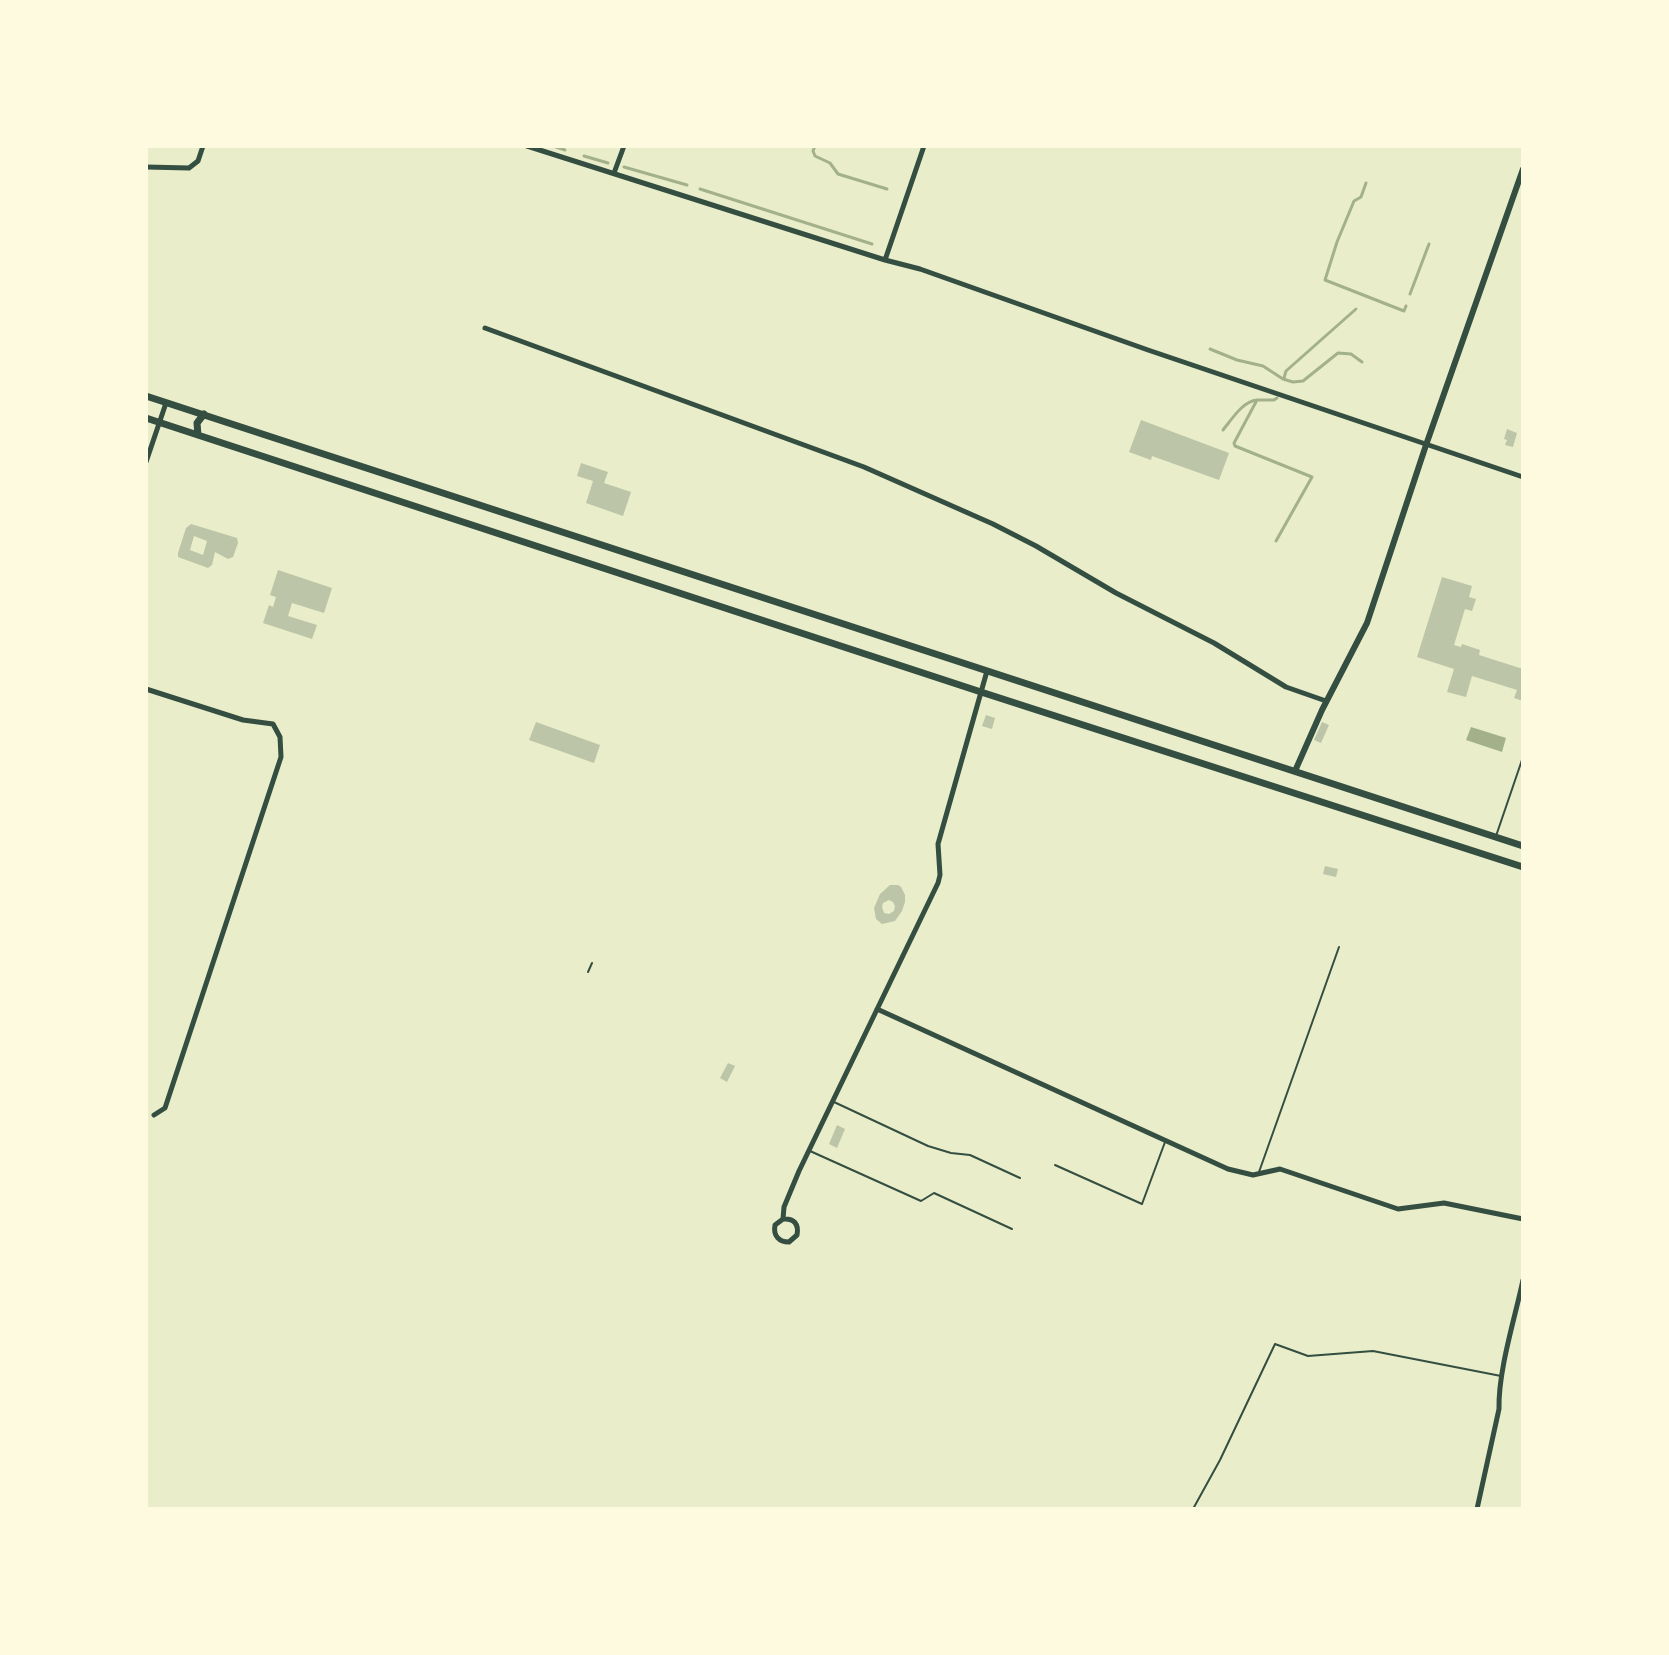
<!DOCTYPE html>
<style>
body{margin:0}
#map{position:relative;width:1669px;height:1655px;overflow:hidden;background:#e9edc9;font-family:"Times New Roman",serif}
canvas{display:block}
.frame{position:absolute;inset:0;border:148px solid #fefae0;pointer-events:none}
</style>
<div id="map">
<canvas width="1669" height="1655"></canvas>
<div class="frame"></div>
</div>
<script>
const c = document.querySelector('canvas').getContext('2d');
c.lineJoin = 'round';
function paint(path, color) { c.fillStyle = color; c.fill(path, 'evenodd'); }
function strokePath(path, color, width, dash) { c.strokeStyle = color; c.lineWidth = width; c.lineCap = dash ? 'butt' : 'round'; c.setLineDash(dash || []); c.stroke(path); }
const water = new Path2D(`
 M1471 727 1506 738 1502 752 1466 740Z`);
const stream = new Path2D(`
 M553 146 565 150
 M815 146 813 151 815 156 830 163 838 174 887 189
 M584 156 608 163
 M624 167 687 185
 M1366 183 1361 197 1354 201 1337 242 1325 280 1404 311 1406 306
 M700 189 872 244
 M1410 294 1429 244
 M1210 349 1237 360 1263 366 1283 379 1293 382 1303 381 1338 353 1351 354 1362 362
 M1284 378 1286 371 1356 309
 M1223 430C1232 419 1243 401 1257 400
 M1276 541 1312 477 1235 446 1234 443 1257 400H1274L1277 398`);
const building = new Path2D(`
 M1141 420 1229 453 1219 480 1152 456 1151 460 1129 452Z
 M1507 429 1517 433 1513 447 1505 445 1507 440 1504 439Z
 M581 463 608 472 604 483 631 492 623 516 586 503 593 481 577 476Z
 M191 524 237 538 238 543 233 557 228 559 215 552 212 565 208 568 178 557V553L186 528ZM194 536 207 541 203 555 190 550Z
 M278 570 332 588 324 613 292 603 288 616 317 625 312 639 263 623 269 605 273 607 276 597 270 595Z
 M1442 577 1472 586 1469 597 1476 599 1472 611 1465 609 1454 645 1461 647 1462 644 1480 650 1479 655 1523 669V701L1514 698 1517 690 1472 676 1466 697 1447 692 1454 669 1417 657Z
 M986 715 995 718 992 729 982 726Z
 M536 722 600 745 594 763 529 740Z
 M1322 722 1329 725 1321 743 1314 740Z
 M1325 866 1338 869 1336 877 1323 874Z
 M890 885H898L901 887 905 895V902L902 911 895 921 882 924 876 919 874 908 880 894ZM889 900 893 902 895 906 894 911 889 914 884 913 882 907 883 903Z
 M728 1063 735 1066 727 1082 720 1078Z
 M837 1125 845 1129 837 1148 829 1144Z`);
const service = new Path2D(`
 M1496 836 1523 757
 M588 972 592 963
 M834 1102 928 1146 951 1153 970 1155 1020 1178
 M810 1151 921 1201 934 1193 1012 1229
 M1055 1165 1142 1204 1165 1142
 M1259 1172 1339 947
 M1193 1509 1220 1460 1275 1344 1308 1356 1373 1351 1501 1376`);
const minor = new Path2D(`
 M527 146 885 260 920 269 1148 350 1523 477
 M146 167 189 168 198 161 203 146
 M614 173 624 146
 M885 260 924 146
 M485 328 864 467 993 524 1036 546 1116 593 1214 643 1286 687 1326 701
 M146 462 166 403
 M146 689 243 720 273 724 280 737 281 757 165 1108 154 1115
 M877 1009 1228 1169 1253 1175 1280 1169 1398 1209 1444 1203 1523 1219
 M783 1219C794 1218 799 1224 797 1235L789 1242C779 1242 773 1236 775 1225L783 1219 784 1207 799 1171 938 883 940 875 938 844 987 671
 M1477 1509 1499 1409C1498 1371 1515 1318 1523 1280`);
const tertiary = new Path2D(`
 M1295 771 1322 710 1367 623 1426 445 1523 169`);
const primary = new Path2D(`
 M146 396 1523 846
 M146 418 981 692 1523 867
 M198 435 197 423 204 414`);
paint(water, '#a3b18a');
strokePath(stream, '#a3b18a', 3);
paint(building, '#bcc5a7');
strokePath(service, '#344e41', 2);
strokePath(minor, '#344e41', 5);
strokePath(tertiary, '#344e41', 6);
strokePath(primary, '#344e41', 7);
</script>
